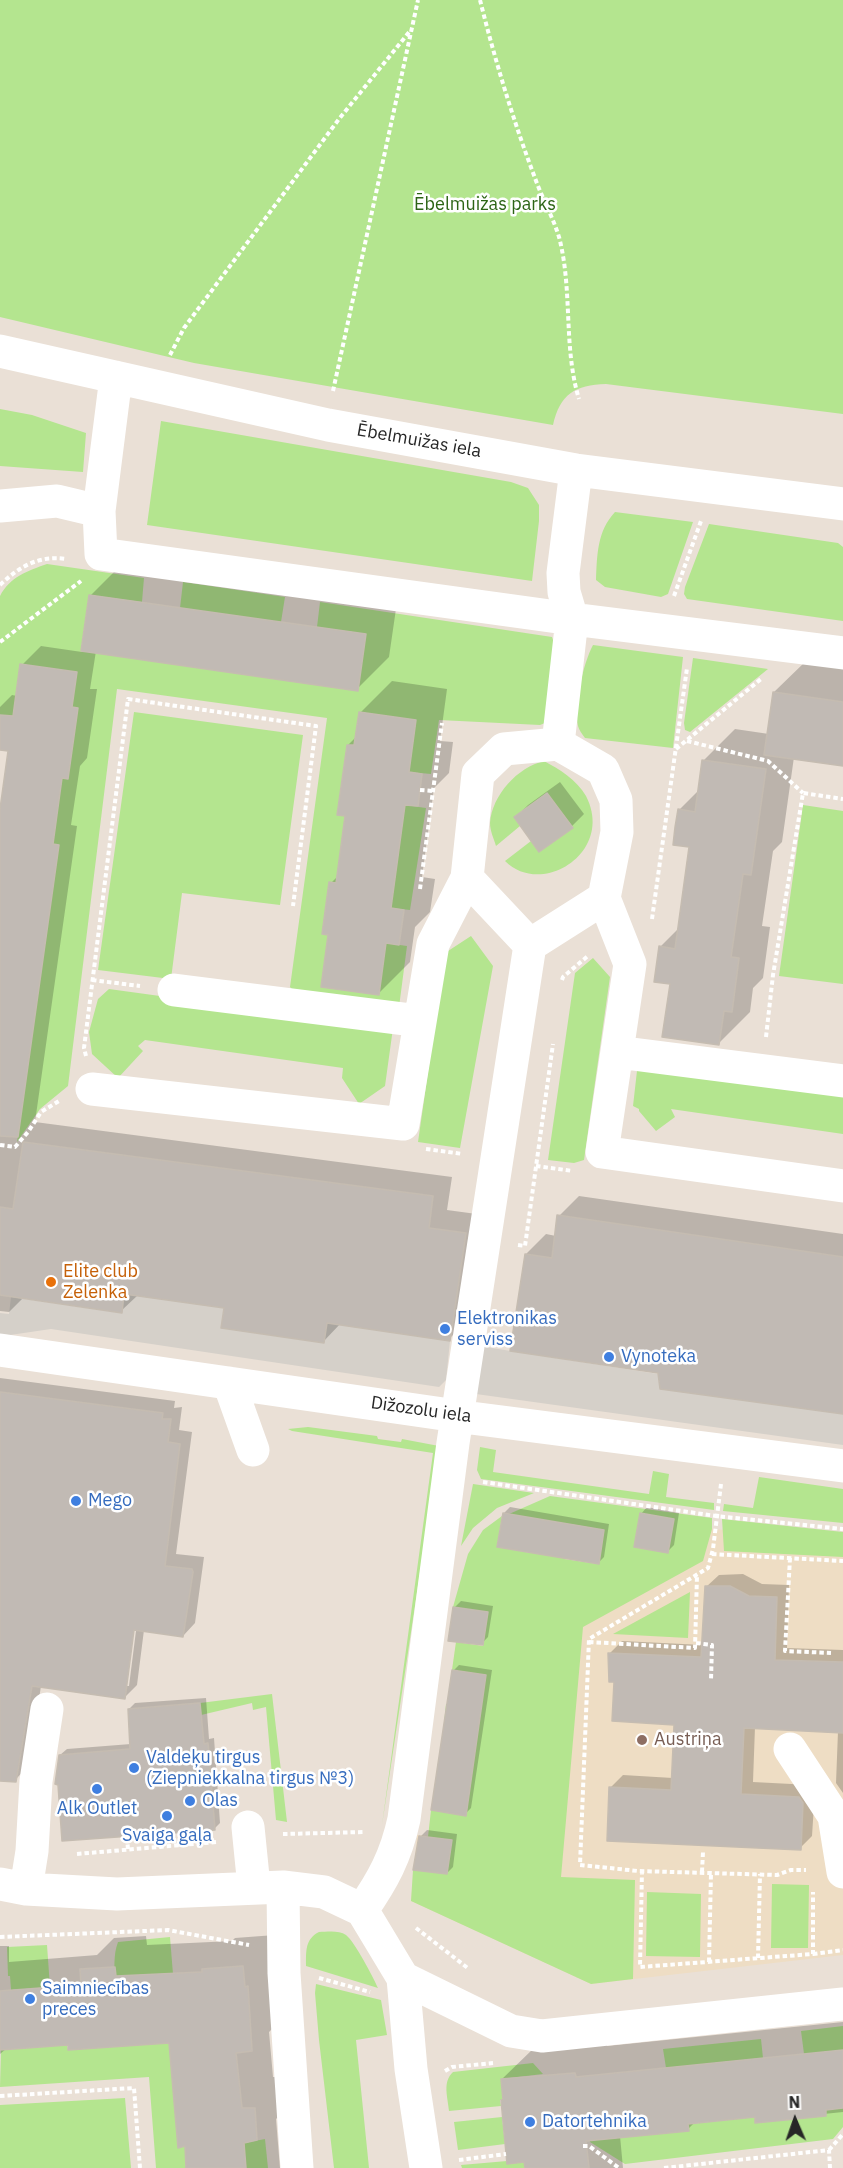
<!DOCTYPE html>
<meta charset="utf-8">
<style>
body{margin:0}
#map{position:relative;width:843px;height:2168px;overflow:hidden;background:#eae0d6;font-family:"IBM Plex Sans",sans-serif}
canvas{display:block}
.north{position:absolute;left:765px;top:2090px;width:60px;height:60px;-webkit-text-stroke:4px #fff;paint-order:stroke;rotate:358deg;font-size:16px;font-weight:700;line-height:24px;text-align:center;color:#262626}
.north::after{content:'';display:block;margin:auto;width:21px;height:27px;background:#262626;clip-path:polygon(50% 0,100% 100%,50% 72%,0 100%)}
</style>
<div id="map">
<canvas width="843" height="2168"></canvas>
<div class="north">N</div>
</div>
<script>
const c = document.querySelector('canvas').getContext('2d');
c.lineJoin = 'round';
function paint(path, color) { c.fillStyle = color; c.fill(path, 'evenodd'); }
function strokePath(path, color, width, dash) { c.strokeStyle = color; c.lineWidth = width; c.lineCap = dash ? 'butt' : 'round'; c.setLineDash(dash || []); c.stroke(path); }
function drawText(font, color, halo, rows, align = 'center') {
  c.font = font + ' "IBM Plex Sans",sans-serif'; c.lineWidth = 5; c.setLineDash([]); c.textBaseline = 'middle'; c.strokeStyle = halo; c.fillStyle = color; for (const [text, x, y, turn = 0] of rows) {
    c.save(); c.translate(x, y); c.rotate((+turn || 0) * Math.PI / 180); c.textAlign = isNaN(turn) ? turn : align; if (halo) c.strokeText(text, 0, 0); c.fillText(text, 0, 0); c.restore();
  }
}
const education = new Path2D(`
 M503 1513 636 1535 640 1513 674 1519 673 1524 843 1544V1955L591 1984 411 1901 417 1835 428 1836 456 1642 448 1641 453 1607 488 1612Z`);
const green = new Path2D(`
 M0 0H843V414L606 384C575 385 560 394 553 425L194 363 0 317Z
 M0 409 32 415 86 433 83 472 0 466Z
 M161 421 511 482 528 488 539 505V521L532 581 147 525Z
 M615 512 693 522 668 594 661 597 605 587 596 580C597 556 597 531 615 512Z
 M709 524 838 543 843 547V621L687 599 684 594 685 587Z
 M47 564 144 578 142 602 89 595 81 650 357 690 366 634 317 627 320 602 552 637 556 649 545 723 540 725 439 720 431 774 409 772 416 720 359 712 354 745H347L337 815 345 816 336 883 329 882 322 934 328 935 379 995 386 943 407 946 399 1007 296 994 290 987 327 718 117 689 68 1086 40 1109 17 1142 59 845 53 844 62 778H68L78 708 72 707 77 672 20 665 13 716 0 715V596C10 577 27 571 47 564Z
 M183 582 285 597 281 622 180 608Z
 M593 645 683 657 673 748 585 738C582 734 579 730 578 726 574 704 583 664 593 645Z
 M693 658 768 669 690 732 685 730 684 723Z
 M134 712 303 735 280 905 182 893 171 979 98 970Z
 M544 761C559 769 577 780 586 796 615 852 542 898 505 861L531 841 573 827 547 793 514 817 520 826 496 846C494 839 490 831 490 823 492 795 518 767 544 761Z
 M405 805 426 808 410 910 391 908Z
 M803 805 843 811V984L779 976Z
 M471 936 493 966 460 1148 418 1142 445 953Z
 M593 958 610 977 584 1160 574 1163 548 1160 575 973Z
 M109 989 393 1028 385 1086 359 1104 342 1078 343 1068 145 1040 138 1046 143 1051 118 1078 92 1054 89 1032 98 999Z
 M638 1062 843 1085V1134L671 1109 675 1117 656 1131 639 1111V1109L633 1106Z
 M308 1427 377 1436 378 1439 401 1442 402 1439 439 1446 382 1825 433 1453 292 1431 288 1429Z
 M480 1447 496 1450 493 1472 649 1494 653 1471 669 1474 666 1497 714 1503V1510L481 1479 477 1470Z
 M759 1477 843 1489V1523L723 1511 724 1504 753 1508Z
 M473 1484 534 1493 497 1508 473 1528 461 1546Z
 M550 1496 712 1518V1529L703 1561 583 1627 561 1877 635 1880 633 1979 591 1984 411 1901 413 1870 447 1874 452 1840 428 1837 431 1810 466 1815 471 1782 437 1776 439 1757 473 1762 478 1729 444 1723 446 1704 481 1709 486 1675 452 1670 456 1642 483 1646 488 1612 453 1607 468 1554 483 1530 502 1516 497 1547 531 1553 537 1519 509 1514ZM640 1513 674 1519 668 1553 634 1547ZM570 1524 604 1530 598 1564 564 1559Z
 M722 1519 843 1532V1557L724 1551Z
 M690 1592 688 1638 613 1634Z
 M272 1694 287 1822 276 1820 266 1707 253 1710 252 1703 201 1715 200 1703Z
 M772 1884 809 1885 808 1948H771Z
 M647 1892 701 1894 700 1957 646 1956Z
 M319 1932C327 1932 339 1930 346 1935 355 1942 373 1977 378 1988L306 1966C306 1951 305 1939 319 1932Z
 M170 1937 173 1974 114 1983C115 1968 113 1955 118 1942Z
 M47 1945 50 1987 11 1990 10 1976H8L7 1947Z
 M316 1984 381 2000 387 2035 356 2040 369 2168H334L319 2040 315 1993Z
 M843 2026V2050L804 2054 801 2031Z
 M181 2037 178 2147 185 2146 186 2168H156L149 2077 0 2087 1 2050 67 2045 68 2050 139 2045Z
 M761 2039 763 2058 666 2068 663 2049Z
 M533 2063 543 2074 501 2079 503 2100H500L501 2106 449 2111C448 2098 442 2082 453 2072Z
 M125 2098 131 2168H0V2105Z
 M843 2108V2127L833 2139 625 2164 590 2142 588 2135 755 2117V2122L826 2116V2110Z
 M502 2117 505 2144 458 2150 454 2122Z
 M265 2139 268 2168H246L244 2143Z
 M507 2161 508 2164 524 2162 525 2168H462L461 2165Z`);
const plaza = new Path2D(`
 M124 1294 224 1308 221 1328 323 1343 327 1323 450 1341 446 1380 439 1387 51 1329 10 1335 0 1334V1313L9 1314 11 1297 121 1313Z
 M479 1346 658 1374 660 1389 843 1414V1445L476 1394Z`);
const shadow = new Path2D(`
 M122 564 397 602 389 657 357 689 96 651 90 689H97L87 758 80 766 71 825 77 826 35 1122 452 1177 447 1210 484 1215 468 1320 449 1339 341 1323 323 1342 225 1307 138 1295 121 1311 24 1297 9 1312 0 1311V819L10 750 0 748V707L12 695 17 696 22 665 41 646 82 652 91 595Z
 M806 661 843 666V765L794 757 782 842 773 851 762 926 770 927 763 978 753 988 750 1012 718 1044 671 982 660 947 679 928 691 846 679 810 699 790 703 761 735 729 769 734 774 692Z
 M392 681 447 689 440 741 453 742 449 773 434 788 422 877 435 879 430 912 415 927 410 962 379 993 330 934 331 883 339 875 346 815 348 745 357 736 360 713Z
 M560 782 584 814 572 826 540 850 516 817 528 805Z
 M579 1196 843 1234V1413L659 1372 526 1254 546 1234 556 1236 559 1216Z
 M0 1378 175 1401 174 1408 182 1407 179 1430 192 1432 176 1554 204 1557 195 1623 183 1636 144 1630 137 1685 125 1697 41 1686 29 1765 17 1778 0 1775ZM134 1623H137L129 1686H126Z
 M510 1507 609 1524 604 1557 598 1563 504 1513Z
 M647 1507 679 1513 674 1545 668 1551 641 1514Z
 M743 1574 762 1584 789 1585 787 1648 843 1650V1643V1793L836 1783 838 1731 755 1727 753 1782 811 1785 815 1790 812 1836 800 1848 610 1788 623 1775 673 1778 675 1723 615 1681 609 1654 622 1641 703 1645 706 1587 719 1575Z
 M461 1601 493 1606 488 1637 482 1643 455 1607Z
 M459 1665 492 1670 471 1808 465 1814 453 1671Z
 M206 1698 209 1739 214 1738 220 1823 214 1829 60 1755 67 1749 131 1744 129 1709 135 1703Z
 M427 1830 457 1834 453 1867 447 1873 421 1836Z
 M275 1935 283 2018 269 2032 273 2077H286L288 2107 276 2119 280 2168H188L186 2145 171 2041 69 2044 7 2048 0 2054V1946H9V1962L97 1955 114 1938 146 1936 147 1945 232 1941 235 1938Z
 M843 2022V2112L756 2121V2115L695 2122 688 2129 620 2136 623 2168H526L525 2161 502 2100 504 2098 502 2079 534 2048 606 2042 607 2046Z`);
const building = new Path2D(`
 M89 595 366 634 358 691 81 651Z
 M20 664 77 672 72 707 78 708 68 779 62 778 53 844 59 845 18 1137 0 1136V809L8 751 0 750V715L13 716Z
 M773 692 843 702V766L764 755Z
 M359 712 416 720 409 772 422 774 418 806 405 805 391 908 404 910 399 945 386 943 379 995 321 987 328 935 322 934 329 882 336 883 345 816 337 815 347 745H354Z
 M702 760 766 769 751 875 743 874 731 957 739 958 732 1012 724 1011 719 1045 662 1037 670 984 654 982 659 946 675 949 689 847 673 845 675 827 678 809 695 812Z
 M547 793 573 828 539 852 514 817Z
 M23 1142 433 1196 429 1228 466 1233 450 1341 327 1323 324 1343 221 1328 224 1308 124 1294 122 1313 0 1295V1207L13 1209Z
 M557 1215 843 1257V1414L660 1389 658 1373 510 1351 525 1254 552 1258Z
 M0 1392 163 1413 162 1419H171L168 1442 180 1444 165 1566 192 1569 193 1572 183 1637 134 1630 125 1699 32 1686 16 1782 0 1781Z
 M503 1513 604 1530 599 1564 497 1547Z
 M640 1513 674 1519 668 1553 634 1547Z
 M705 1586H730L749 1596 777 1597 775 1660 843 1662V1733L744 1728 741 1794 799 1797 803 1803 801 1850 607 1841 609 1787 671 1790 674 1725 612 1721 614 1682H609L608 1653 701 1657Z
 M453 1607 488 1612 483 1645 448 1641Z
 M452 1670 486 1675 466 1816 431 1810Z
 M200 1703 204 1744 208 1743 215 1830 62 1841 58 1785 55 1784 59 1755 130 1749 128 1709Z
 M419 1836 452 1840 447 1874 413 1870Z
 M243 1966 245 1987 248 1986 252 2051 236 2053 242 2108H255L257 2140 244 2143 246 2168H186L185 2146 178 2148 169 2043 68 2050V2045L0 2050V1991L81 1985 80 1969 115 1967 116 1976 202 1972V1969Z
 M843 2050V2108L826 2110V2116L755 2123V2117L688 2124 689 2131 586 2141 589 2168H525L524 2162 507 2164 501 2100H503L501 2079 575 2073 576 2077Z`);
const path = new Path2D(`
 M480 0C495 60 513 120 535 178 542 198 553 217 559 237 573 290 563 347 579 399
 M170 355 184 328 339 119 410 31
 M333 391 418 0
 M0 585C19 567 38 555 66 559
 M674 596 701 521
 M0 642 81 581
 M687 741 768 761 803 793
 M676 749 761 679
 M420 790 433 791
 M420 889 442 723
 M652 919 687 668
 M92 980 140 986
 M562 980 563 977 589 955
 M766 1037 773 975 803 793 843 799
 M86 1056 84 1048 128 699 316 726 293 906
 M0 1145 15 1147 28 1132 41 1112 59 1101
 M426 1149 463 1154
 M536 1166 573 1171
 M518 1245 525 1246 553 1044
 M483 1482 716 1516 843 1529
 M721 1484 713 1549 708 1568 589 1639 580 1865 638 1871 777 1875 791 1870H806
 M712 1554 843 1561
 M790 1558 785 1651 831 1653
 M589 1642 695 1648 697 1575
 M696 1643 712 1645 711 1680
 M283 1834 365 1832
 M127 1837 128 1850
 M77 1854 216 1842
 M642 1870 640 1967 813 1954V1892
 M702 1872 703 1852
 M416 1928 469 1969
 M0 1937 168 1930 249 1945
 M813 1954 843 1950
 M758 1958 760 1874
 M709 1962 711 1873
 M319 1978 370 1992
 M445 2071 452 2067 493 2063
 M0 2096 134 2088 140 2168
 M583 2146H589L619 2168
 M829 2150 843 2134
 M459 2160 506 2154
 M664 2168 829 2150 830 2168`);
const minor = new Path2D(`
 M0 351 328 425 576 470 843 504
 M0 506 57 501 99 511 101 554 572 619 843 653
 M99 511 116 377
 M604 898 630 964 602 1152 843 1186
 M530 945 467 878 478 774 504 749 558 744
 M174 990 420 1021
 M617 1052 843 1081
 M92 1089 403 1124 433 944 467 878
 M0 1350 471 1418 843 1466
 M229 1383 253 1450
 M790 1749 834 1816 843 1872
 M248 1827 254 1887
 M0 1884 26 1889 117 1894 283 1887 324 1892 362 1910 403 1978 411 2069 426 2168
 M283 1887 284 1973 297 2168
 M26 1889 32 1851 36 1781 47 1709
 M362 1910C383 1880 396 1856 404 1819L453 1443 530 945 604 898 617 832 616 800 603 770 558 744 572 619 564 592 563 573 576 470
 M403 1978 511 2031 542 2036 843 2004`);
const markers = [
 [51,1282,6,"#e8710a"],
 [445,1329,6,"#3f7fe0"],
 [609,1357,6,"#3f7fe0"],
 [76,1501,6,"#3f7fe0"],
 [642,1740,6,"#8d6e63"],
 [134,1768,6,"#3f7fe0"],
 [97,1789,6,"#3f7fe0"],
 [190,1801,6,"#3f7fe0"],
 [167,1816,6,"#3f7fe0"],
 [30,1999,6,"#3f7fe0"],
 [530,2122,6,"#3f7fe0"]
];
const parkNames = [
 ["Ēbelmuižas parks",485,205]
];
const streetNames = [
 ["Ēbelmuižas iela",419,441,10],
 ["Dižozolu iela",421,1410,8]
];
const foodNames = [
 ["Elite club",63,1272],
 ["Zelenka",63,1293]
];
const shopNames = [
 ["Elektronikas",457,1319],
 ["serviss",457,1340],
 ["Vynoteka",621,1357],
 ["Mego",88,1501],
 ["Valdeķu tirgus",146,1758],
 ["(Ziepniekkalna tirgus №3)",146,1779],
 ["Olas",202,1801],
 ["Alk Outlet",97,1809,"center"],
 ["Svaiga gaļa",167,1836,"center"],
 ["Saimniecības",42,1989],
 ["preces",42,2010],
 ["Datortehnika",542,2122]
];
const educationNames = [
 ["Austriņa",654,1740]
];
paint(education, '#eeddc4');
paint(green, '#b4e58f');
paint(plaza, '#d5d0c9');
paint(shadow, '#0003');
paint(building, '#c1bab4');
strokePath(building, '#c5bcb1', 1.5);
strokePath(path, '#fff', 4, [4.5, 3]);
strokePath(minor, '#fff', 33);
for (const [x, y, r, color] of markers) { const dot = new Path2D(); dot.arc(x, y, r, 0, 2 * Math.PI); c.fillStyle = color; c.fill(dot); strokePath(dot, '#fff', 2); }
drawText('18px', '#2c6415', '#fff', parkNames);
drawText('18px', '#262626', '#fff', streetNames);
drawText('18px', '#c56008', '#fff', foodNames, 'left');
drawText('18px', '#366cbe', '#fff', shopNames, 'left');
drawText('18px', '#785e54', '#fff', educationNames, 'left');
</script>
